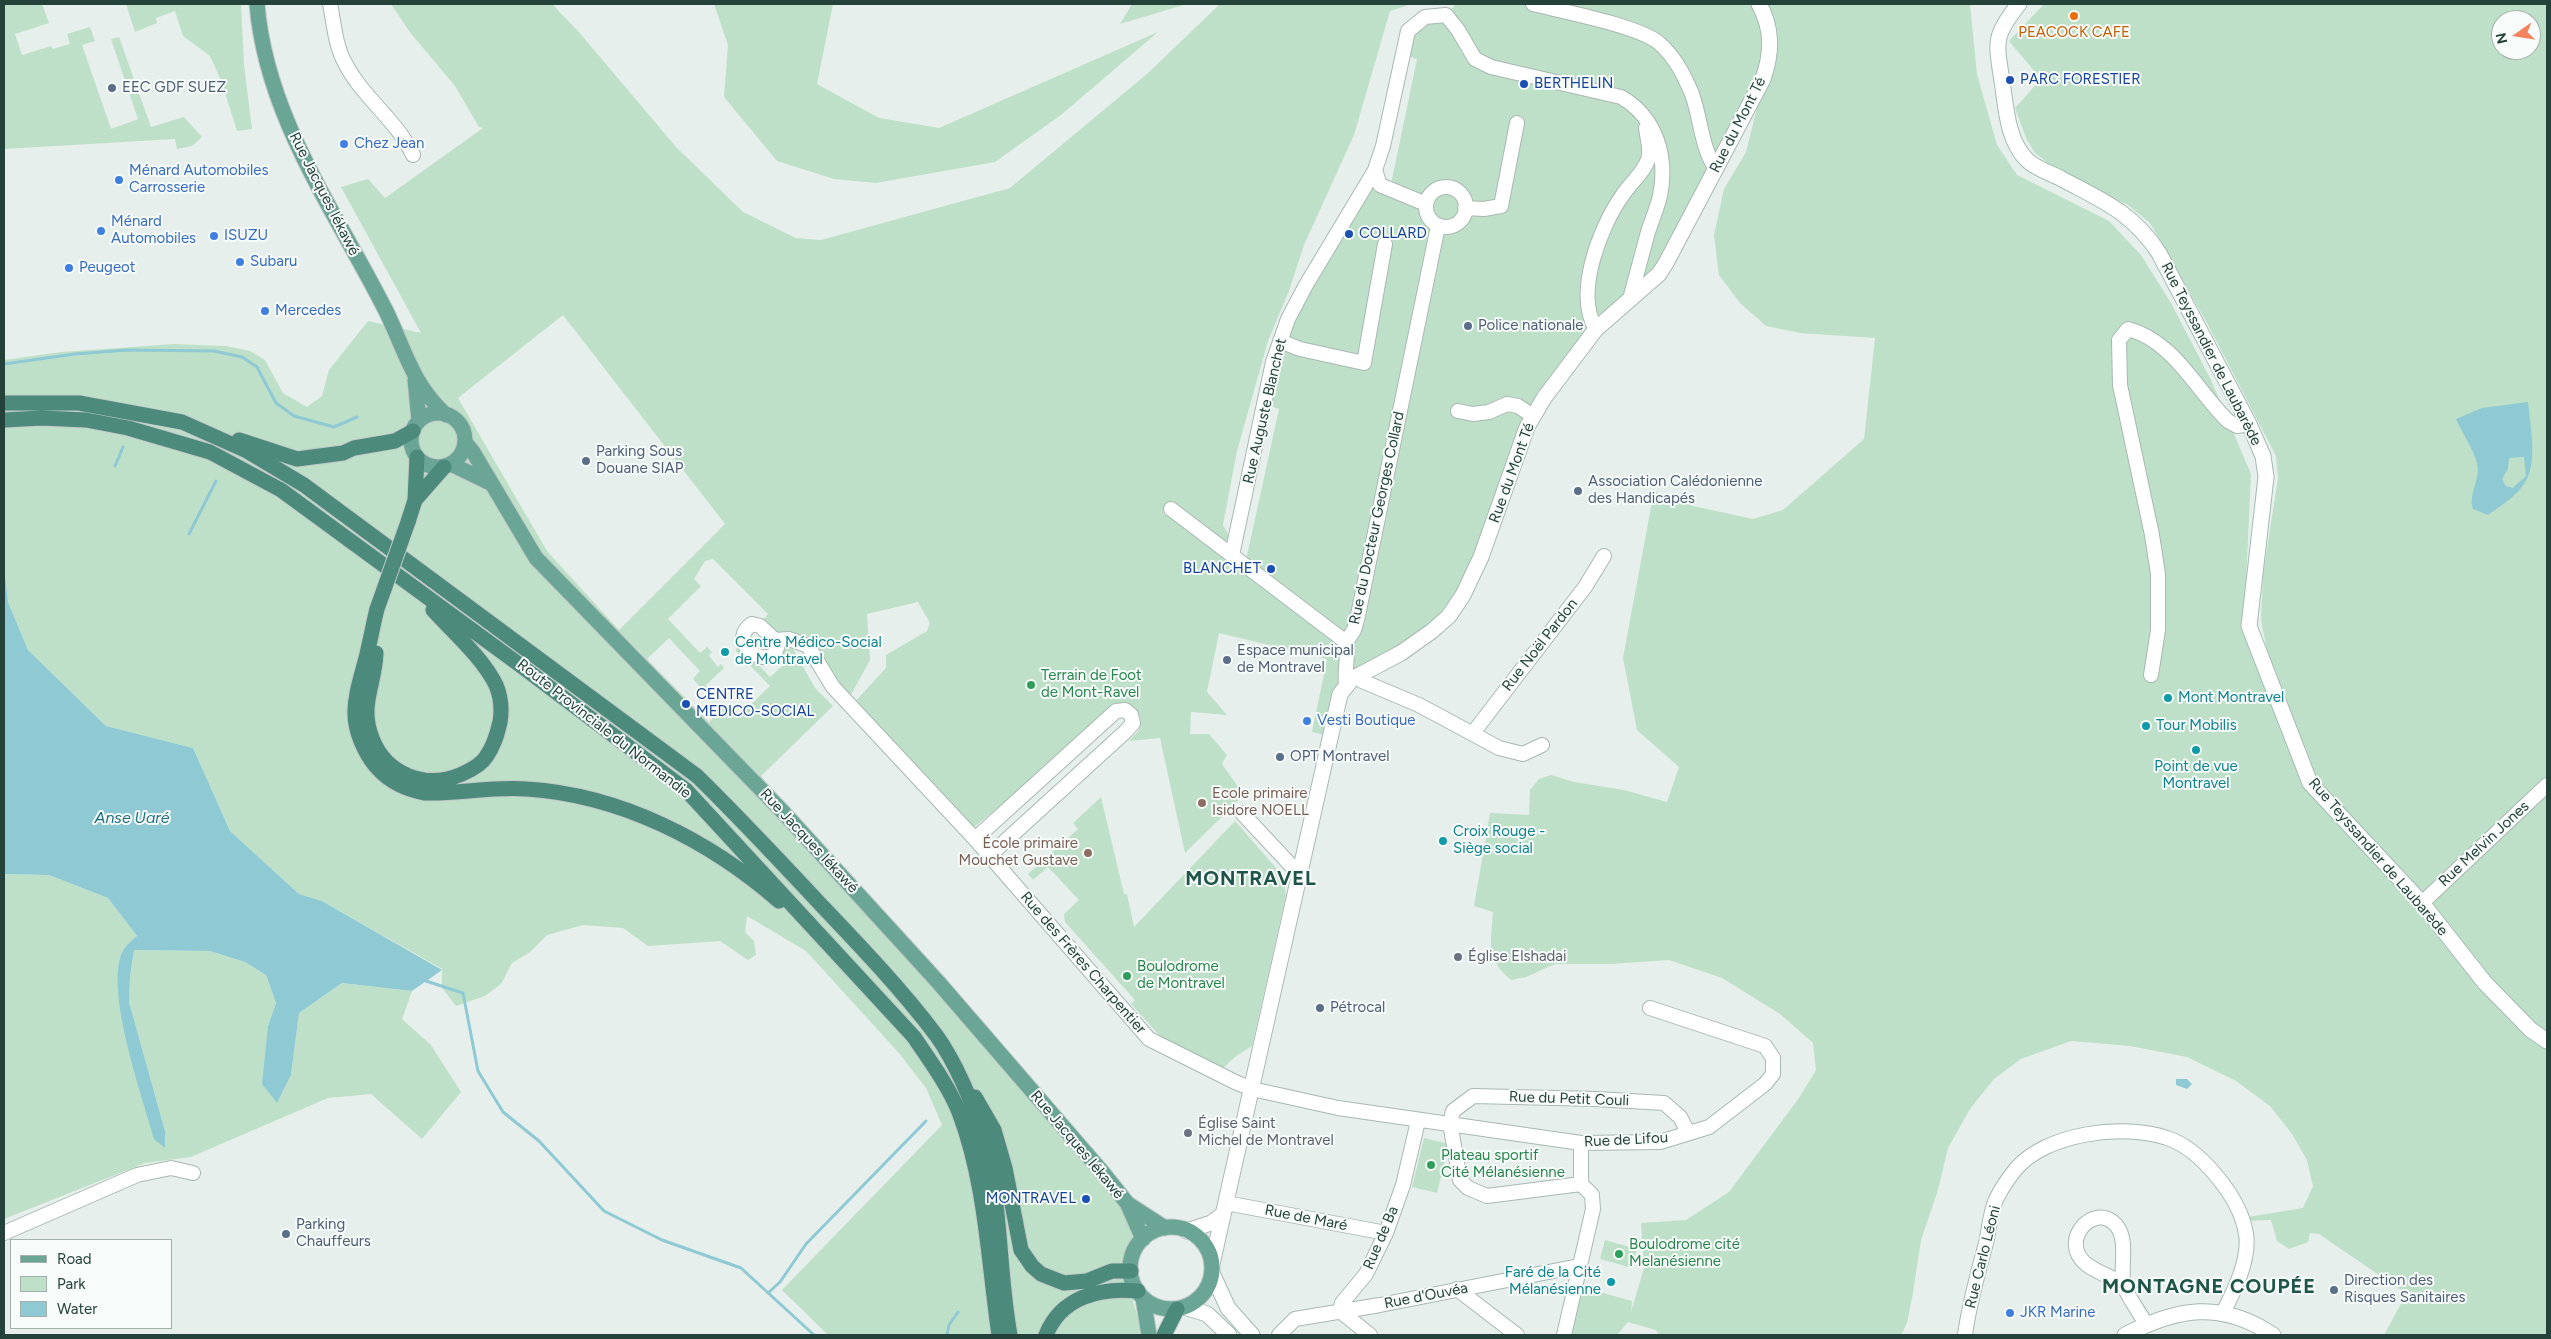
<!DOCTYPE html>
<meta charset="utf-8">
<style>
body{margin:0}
#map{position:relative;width:2551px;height:1339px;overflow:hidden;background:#e6efeb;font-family:Figtree,sans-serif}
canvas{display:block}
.frame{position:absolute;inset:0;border:5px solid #24423a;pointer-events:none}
.legend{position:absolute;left:10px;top:1239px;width:162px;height:90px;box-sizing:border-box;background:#f7fbf9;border:1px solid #a3b1ad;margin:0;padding:6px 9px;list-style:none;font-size:15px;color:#24423a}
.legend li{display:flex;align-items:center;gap:10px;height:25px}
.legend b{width:25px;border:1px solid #a3b1ad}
.north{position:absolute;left:2491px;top:10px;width:50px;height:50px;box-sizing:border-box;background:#f7fbf9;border:1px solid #a3b1ad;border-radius:50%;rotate:257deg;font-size:14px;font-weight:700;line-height:20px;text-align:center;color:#24423a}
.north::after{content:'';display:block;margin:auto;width:18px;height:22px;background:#f4845f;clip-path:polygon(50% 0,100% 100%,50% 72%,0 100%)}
</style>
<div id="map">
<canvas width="2551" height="1339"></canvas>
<div class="frame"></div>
<ul class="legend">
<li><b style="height:6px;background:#6aa596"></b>Road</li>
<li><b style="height:14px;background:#bfe0c8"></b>Park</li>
<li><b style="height:14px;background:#8ec9d4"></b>Water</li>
</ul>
<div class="north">N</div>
</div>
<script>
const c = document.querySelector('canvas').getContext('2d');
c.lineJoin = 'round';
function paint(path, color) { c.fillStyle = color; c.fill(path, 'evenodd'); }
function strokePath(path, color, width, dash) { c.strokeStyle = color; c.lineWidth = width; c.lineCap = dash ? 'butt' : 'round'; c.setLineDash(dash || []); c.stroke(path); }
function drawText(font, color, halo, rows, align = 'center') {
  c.font = font + ' Figtree,sans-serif'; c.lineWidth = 4; c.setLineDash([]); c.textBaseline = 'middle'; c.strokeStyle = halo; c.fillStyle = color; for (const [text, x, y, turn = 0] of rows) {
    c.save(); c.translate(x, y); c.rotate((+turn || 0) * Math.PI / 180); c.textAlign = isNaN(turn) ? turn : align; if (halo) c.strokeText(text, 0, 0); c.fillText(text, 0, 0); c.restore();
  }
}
const green = new Path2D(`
 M4 4H42L49 23 15 34 22 55 51 46 53 49 70 44 67 34 90 27 95 41 82 45 111 129 138 119 111 39 119 37 151 127 184 117 202 137 192 146 177 149 175 139 4 149Z
 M126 4H241L244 65 252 129 237 131 221 80 210 56 183 36 175 11 156 18 157 23 135 32Z
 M391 4H552L578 31 676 147 743 212 796 238 821 240 1010 188 1147 74 1220 4H1412L1390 11 1354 135 1304 245 1289 291 1268 341 1237 451 1223 525 1245 565 1279 409 1265 404 1280 341 1375 170 1390 189 1417 59 1402 54 1408 31 1446 15 1456 4H1970L1977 74 1997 145 2017 175 2109 221 2141 255 2171 303 2211 380 2251 474 2244 626 2303 782 2326 791 2313 772 2270 665 2261 620 2263 575 2278 478 2276 456 2207 323 2150 223 2128 205 2058 171 2035 153 2026 138 2015 108 2041 79 2009 41 2044 4H2547V1335H2384L2404 1298 2401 1290 2319 1234 2310 1233 2308 1242 2289 1249 2277 1241 2271 1220 2246 1221 2248 1217 2303 1208 2313 1186 2307 1160 2292 1134 2270 1106 2236 1081 2187 1057 2130 1046 2071 1041 2021 1059 1994 1079 1970 1109 1948 1148 1938 1190 1921 1240 1913 1293 1907 1323 1901 1335H1659L1656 1330 1628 1322 1617 1335H1564L1575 1285 1632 1301 1631 1312 1644 1268 1641 1223 1686 1220 1729 1192 1799 1098 1816 1070 1813 1043 1780 1014 1722 978 1669 960 1610 964H1555L1526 977 1511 980C1485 958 1491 942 1493 912L1474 906 1490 813 1529 815 1530 790 1539 779 1551 775 1574 782 1624 790 1667 802 1679 767 1637 730 1623 658 1654 491 1693 506 1753 519 1783 510 1864 439 1875 338 1800 333 1766 326 1740 303 1719 275 1714 235 1724 189 1746 152 1762 88 1677 246 1544 398 1495 516 1449 616 1352 679 1329 736 1312 732 1327 659 1219 633 1207 692 1227 715 1191 712 1190 734H1209L1227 755 1222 764 1244 795 1185 853 1160 738 1129 741 1139 730 1141 719 1136 709 1126 703 968 832 851 706 886 668V655L927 631 930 623 918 602 867 614 870 660 847 702 808 646 780 640 763 620 768 614 713 559 705 561 694 579 701 586 668 619 700 653 707 647 712 652 709 656 718 667 721 664 724 668 706 685 719 698 714 702 693 679 700 671 669 638 647 659 709 722 725 705 738 717 770 686 736 651 737 643 770 677 789 660 780 650 784 644 793 649 815 688 833 706 761 776 1143 1211 1122 1264 1143 1335H828L782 1290 942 1125 926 1088 898 1052 806 951 747 916 745 932 754 941 756 955 748 960 720 941 648 946 623 928 583 925 547 935 530 952 512 963 501 984 485 996 456 1006 442 988V969L322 901 299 894 230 831 193 748 106 726 28 650 8 602 4 566V360L61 352 174 344 226 346 250 351 265 360 283 393 307 407 322 396 329 370 368 321 421 333 341 187 368 179 385 198 483 128 479 127 455 86 409 31ZM2501 20H2531V50H2501ZM563 315 725 524 619 630 547 551 458 398Z
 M714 4H833L817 84 879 118 939 128 1158 32 1061 115 995 162 876 183 834 179 777 161 724 97 728 45Z
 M1132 4H1187L1120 24Z
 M1101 797 1124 894H1127L1134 927 1235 821 1283 876 1286 895 1252 1046 1236 1056 1221 1070 1160 1036 1131 1004 1135 1000 1065 922 1064 914 1079 900 1048 867 1033 880 1028 874 1078 829 1073 823Z
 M4 874 49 875 108 898 137 936 119 971 165 1147V1131L129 1002 130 977 134 950 210 951 245 962 266 975 276 1003 268 1026 277 1103 291 1075 299 1013 342 983 412 991 402 1019 431 1045 461 1092 422 1139 371 1094 328 1098 191 1157 145 1163 4 1219Z
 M1424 1138 1449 1144 1437 1193 1412 1187Z
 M1605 1240 1637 1249 1632 1268 1600 1259Z`);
const water = new Path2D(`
 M2528 402C2530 427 2540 467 2521 488 2512 499 2499 507 2488 515L2473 509C2468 493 2481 480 2477 463 2473 448 2462 433 2456 419L2482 408ZM2524 457 2526 476 2513 488 2506 486 2502 479 2508 469 2509 458Z
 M4 566 8 602 28 650 106 726 193 748 230 831 299 894 322 901 442 970 412 991 342 983 299 1013 291 1075 277 1103 262 1084 268 1026 276 1003 266 975 245 962 210 951 134 950 130 977 129 1002 165 1131V1148L154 1139C143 1098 102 985 124 949 127 944 133 940 137 936L108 898 49 875 4 874Z
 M2176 1079H2187L2192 1084 2187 1089 2176 1085Z`);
const stream = new Path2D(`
 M4 364 75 354 127 350 214 351 242 357 257 367 276 403 294 416 334 427 357 417
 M115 466 123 447
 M189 534 216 481
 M426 981 463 993 478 1071 503 1112 539 1141 604 1211 662 1240 741 1268 814 1335
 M768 1293 780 1282 806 1244 926 1121
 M947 1335 949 1325 958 1312`);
const minor = new Path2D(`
 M330 4C334 23 335 45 345 63 363 98 396 119 413 155
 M1533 4C1561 11 1639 26 1659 43 1675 57 1684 75 1692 94 1701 119 1701 147 1716 169
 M1375 170 1380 185 1426 204
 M1426 207a20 20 0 1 1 40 0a20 20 0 1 1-40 0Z
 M1465 208 1484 209 1501 206 1517 123
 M1596 329C1574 294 1600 227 1622 196 1630 183 1647 170 1649 155 1650 147 1647 136 1646 128
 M1280 341 1300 349 1364 363 1385 244
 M1458 411 1473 414 1489 412 1507 404 1518 406 1533 416
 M1171 509 1346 642
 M1232 555 1273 362 1288 319 1306 285 1375 170 1383 146 1408 31 1425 17 1446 15 1458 30 1475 59 1491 67 1621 97C1656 117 1668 157 1660 196 1657 208 1652 220 1648 232 1642 254 1636 277 1630 299
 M775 640 777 648 774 655C754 665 730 638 752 624L760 626 775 640 789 639 808 646 833 687 975 839 1149 1039 1235 1082 1252 1089 1338 1108 1581 1143 1660 1142 1709 1127 1765 1084 1773 1074V1058L1765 1046 1650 1008
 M1359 675 1362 681 1419 705 1499 748 1523 754 1542 745
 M2151 675 2158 630V574L2152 535 2120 385 2119 340 2128 329C2174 341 2196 390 2228 421L2237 426 2249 424
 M1346 685C1344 670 1349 656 1346 642L1354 630 1357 620 1438 226
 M1473 733 1585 587 1604 556
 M1242 813 1299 874
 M975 839 1116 711 1125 710 1131 715 1133 723 1125 732 990 855
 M2422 903 2547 785
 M1581 1184 1487 1196 1468 1188 1460 1180 1450 1123 1453 1111 1473 1096 1596 1099 1664 1103 1680 1117 1688 1132
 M1226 1203 1386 1233
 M4 1233 137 1175 171 1168 193 1173
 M2123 1283C2111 1277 2096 1272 2086 1264 2058 1241 2094 1201 2116 1225 2128 1239 2121 1263 2123 1281 2124 1292 2140 1313 2146 1324
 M1457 1289 1517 1335
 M1279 1335 1295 1319 1380 1305 1579 1266
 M1370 1335 1340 1311 1342 1303 1366 1274 1386 1233 1403 1185 1418 1121
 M1564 1335 1593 1209 1592 1195 1581 1184V1143
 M1965 1335C1969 1304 1978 1273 1986 1243 1989 1230 1990 1214 1995 1202 1999 1192 2008 1179 2015 1170 2045 1133 2124 1123 2167 1138 2201 1149 2241 1199 2246 1234 2250 1260 2234 1291 2223 1313`);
const tertiary = new Path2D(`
 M1187 1231 1211 1223 1222 1215
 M1212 1264 1340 694 1352 679 1401 653 1432 631 1449 616 1463 595 1481 557 1527 427 1544 398 1596 329 1659 274 1666 263 1763 79C1772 53 1773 29 1759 4
 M2125 1335C2177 1308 2221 1300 2273 1335`);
const secondary = new Path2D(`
 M2019 4C1993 36 1996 42 2002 81 2006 107 2007 140 2027 160 2035 168 2050 173 2060 178 2103 201 2132 212 2159 253L2249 424 2263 456 2266 477 2249 626 2310 783 2422 903 2485 983 2531 1030 2547 1041
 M1212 1273 1228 1308 1252 1335
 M1185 1307 1207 1314 1229 1335`);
const primary = new Path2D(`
 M257 4C266 117 336 212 386 311 405 350 412 384 446 415
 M415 380 419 421
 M411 440a27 27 0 1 1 54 0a27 27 0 1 1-54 0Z
 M465 442 473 452 536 558 783 812 938 982 1103 1173 1127 1203 1143 1239
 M451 464 490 483
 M1128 1204 1165 1228
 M1130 1268a41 41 0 1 1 82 0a41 41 0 1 1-82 0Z
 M1143 1298 1149 1335`);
const trunk = new Path2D(`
 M4 403H79L182 422 247 451 304 485 697 776C741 819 782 863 823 907 862 948 902 990 936 1035 955 1061 974 1105 983 1137 1002 1202 998 1270 1010 1335
 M4 420 41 418 86 420 128 428 210 452 281 490 524 668 686 790 914 1037C930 1061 948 1085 959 1112 986 1183 988 1260 999 1335
 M239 440 297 459 343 453 354 448 395 441 413 431
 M415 500 444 467
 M408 522 415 500 417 457
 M377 609C373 625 370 642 366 658 355 699 346 721 371 760 384 779 403 789 425 793 459 794 493 786 527 789 621 795 710 841 779 901
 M376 653C375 685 359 705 372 738 386 775 426 790 462 774 471 770 481 765 486 757 494 746 497 735 500 722 502 710 501 697 496 685 483 658 453 632 433 610
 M975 1097 994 1130 1005 1168 1021 1250 1032 1266 1041 1274 1064 1283 1087 1281 1112 1271H1131
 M1046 1335C1061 1297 1100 1287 1138 1291
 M1164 1335 1177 1309`);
const trunkBridge = new Path2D(`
 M377 609 408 522`);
const markers = [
 [2074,16,5,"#e8710a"],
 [2010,80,5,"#1a4fb4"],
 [1524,84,5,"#1a4fb4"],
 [112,88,5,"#5c6f8a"],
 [344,144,5,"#3f7fe0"],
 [119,180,5,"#3f7fe0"],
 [101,231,5,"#3f7fe0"],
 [1349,234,5,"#1a4fb4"],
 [214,236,5,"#3f7fe0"],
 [240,262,5,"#3f7fe0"],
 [69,268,5,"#3f7fe0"],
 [265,311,5,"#3f7fe0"],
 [1468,326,5,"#5c6f8a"],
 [586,461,5,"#5c6f8a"],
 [1578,491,5,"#5c6f8a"],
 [1271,569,5,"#1a4fb4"],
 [725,652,5,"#0f9aa8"],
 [1227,660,5,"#5c6f8a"],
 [1031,685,5,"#2e9e5b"],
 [2168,698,5,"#0f9aa8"],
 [686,704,5,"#1a4fb4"],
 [1307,721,5,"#3f7fe0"],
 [2146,726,5,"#0f9aa8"],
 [2196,750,5,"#0f9aa8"],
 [1280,757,5,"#5c6f8a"],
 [1202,803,5,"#8d6e63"],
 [1443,841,5,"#0f9aa8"],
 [1088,853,5,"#8d6e63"],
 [1458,957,5,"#6b7280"],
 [1127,976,5,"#2e9e5b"],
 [1320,1008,5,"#5c6f8a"],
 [1188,1133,5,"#6b7280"],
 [1431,1165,5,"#2e9e5b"],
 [1086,1199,5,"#1a4fb4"],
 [286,1234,5,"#5c6f8a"],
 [1619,1254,5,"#2e9e5b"],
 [1611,1282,5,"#0f9aa8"],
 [2334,1290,5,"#5c6f8a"],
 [2010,1313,5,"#3f7fe0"]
];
const foodNames = [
 ["PEACOCK CAFE",2074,33]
];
const transitNames = [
 ["PARC FORESTIER",2020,80],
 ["BERTHELIN",1534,84],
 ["COLLARD",1359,234],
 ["BLANCHET",1261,569,"right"],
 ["CENTRE",696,695],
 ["MEDICO-SOCIAL",696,712],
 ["MONTRAVEL",1076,1199,"right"]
];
const serviceNames = [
 ["EEC GDF SUEZ",122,88],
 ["Police nationale",1478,326],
 ["Parking Sous",596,452],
 ["Douane SIAP",596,469],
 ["Association Calédonienne",1588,482],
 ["des Handicapés",1588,499],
 ["Espace municipal",1237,651],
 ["de Montravel",1237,668],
 ["OPT Montravel",1290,757],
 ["Pétrocal",1330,1008],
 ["Parking",296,1225],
 ["Chauffeurs",296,1242],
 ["Direction des",2344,1281],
 ["Risques Sanitaires",2344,1298]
];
const streetNames = [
 ["Rue du Mont Té",1738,125,-63],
 ["Rue Jacques Iékawé",324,194,63],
 ["Rue Teyssandier de Laubarède",2211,354,63],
 ["Rue Auguste Blanchet",1265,411,-77],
 ["Rue du Mont Té",1512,473,-70],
 ["Rue du Docteur Georges Collard",1377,518,-78],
 ["Rue Noël Pardon",1540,645,-52],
 ["Route Provinciale du Normandie",604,729,38],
 ["Rue Jacques Iékawé",809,841,47],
 ["Rue Melvin Jones",2484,844,-43],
 ["Rue Teyssandier de Laubarède",2378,857,49],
 ["Rue des Frères Charpentier",1083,963,49],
 ["Rue du Petit Couli",1569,1099,2],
 ["Rue de Lifou",1626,1140,-3],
 ["Rue Jacques Iékawé",1077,1145,50],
 ["Rue de Maré",1306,1218,11],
 ["Rue de Ba",1381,1238,-67],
 ["Rue Carlo Léoni",1983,1257,-76],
 ["Rue d'Ouvéa",1426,1296,-11]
];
const shopNames = [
 ["Chez Jean",354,144],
 ["Ménard Automobiles",129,171],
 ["Carrosserie",129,188],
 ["Ménard",111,222],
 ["Automobiles",111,239],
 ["ISUZU",224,236],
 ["Subaru",250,262],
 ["Peugeot",79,268],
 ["Mercedes",275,311],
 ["Vesti Boutique",1317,721],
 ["JKR Marine",2020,1313]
];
const cultureNames = [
 ["Centre Médico-Social",735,643],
 ["de Montravel",735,660],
 ["Mont Montravel",2178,698],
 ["Tour Mobilis",2156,726],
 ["Point de vue",2196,767,"center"],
 ["Montravel",2196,784,"center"],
 ["Croix Rouge -",1453,832],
 ["Siège social",1453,849],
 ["Faré de la Cité",1601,1273,"right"],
 ["Mélanésienne",1601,1290,"right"]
];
const leisureNames = [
 ["Terrain de Foot",1041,676],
 ["de Mont-Ravel",1041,693],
 ["Boulodrome",1137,967],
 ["de Montravel",1137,984],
 ["Plateau sportif",1441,1156],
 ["Cité Mélanésienne",1441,1173],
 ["Boulodrome cité",1629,1245],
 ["Melanésienne",1629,1262]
];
const educationNames = [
 ["Ecole primaire",1212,794],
 ["Isidore NOELL",1212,811],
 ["École primaire",1078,844,"right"],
 ["Mouchet Gustave",1078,861,"right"]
];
const worshipNames = [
 ["Église Elshadai",1468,957],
 ["Église Saint",1198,1124],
 ["Michel de Montravel",1198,1141]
];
const waterNames = [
 ["Anse Uaré",132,818]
];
const districtNames = [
 ["MONTRAVEL",1251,879],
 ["MONTAGNE COUPÉE",2209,1287]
];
paint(green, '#bfe0c8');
paint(water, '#8ec9d4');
strokePath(stream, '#8ec9d4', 3);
strokePath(minor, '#a8b8b2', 16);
strokePath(tertiary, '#a8b8b2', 17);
strokePath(secondary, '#a4bbb3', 17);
strokePath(primary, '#c2cac8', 17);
strokePath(trunk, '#c2cac8', 17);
strokePath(minor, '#fff', 14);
strokePath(tertiary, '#fff', 15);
strokePath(secondary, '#fff', 15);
strokePath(primary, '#6aa596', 15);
strokePath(trunk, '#4c8a7c', 15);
strokePath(trunkBridge, '#c2cac8', 17, []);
strokePath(trunkBridge, '#4c8a7c', 15);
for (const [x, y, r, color] of markers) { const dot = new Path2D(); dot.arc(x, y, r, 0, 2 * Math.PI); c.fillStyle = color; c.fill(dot); strokePath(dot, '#f7fbf9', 2); }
drawText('15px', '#c56008', '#f7fbf9', foodNames);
drawText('15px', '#164399', '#f7fbf9', transitNames, 'left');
drawText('15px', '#4e5e75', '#f7fbf9', serviceNames, 'left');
drawText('15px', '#24423a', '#f7fbf9', streetNames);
drawText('15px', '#366cbe', '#f7fbf9', shopNames, 'left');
drawText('15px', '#0d838f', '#f7fbf9', cultureNames, 'left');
drawText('15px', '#27864d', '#f7fbf9', leisureNames, 'left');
drawText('15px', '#785e54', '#f7fbf9', educationNames, 'left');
drawText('15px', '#5b616d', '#f7fbf9', worshipNames, 'left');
drawText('italic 16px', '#1c6f80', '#f7fbf9', waterNames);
c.letterSpacing = '1px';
drawText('bold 20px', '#1f5548', '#f7fbf9', districtNames);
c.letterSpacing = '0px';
</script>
